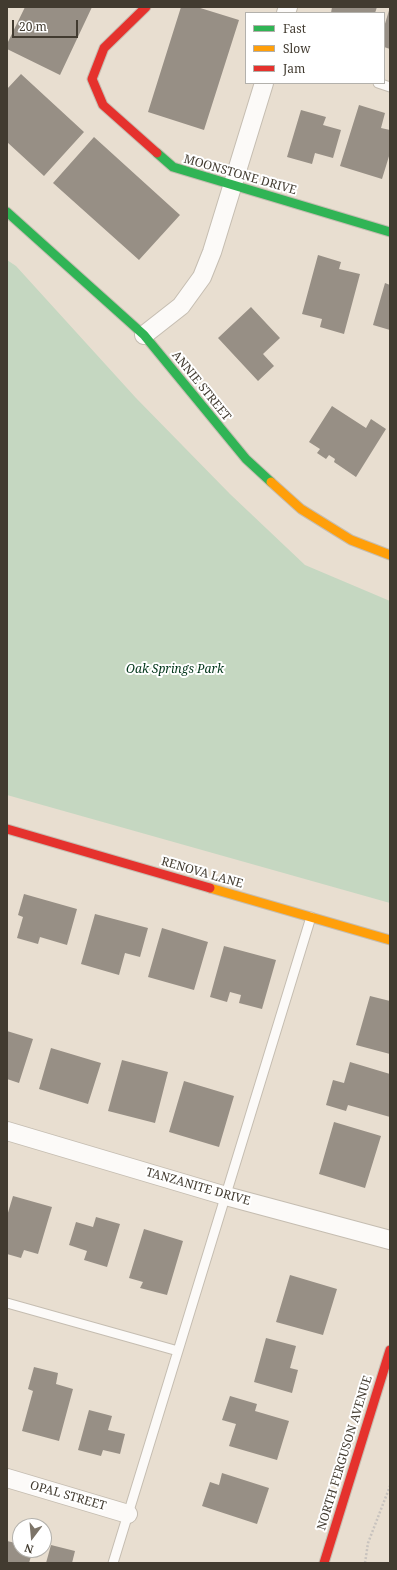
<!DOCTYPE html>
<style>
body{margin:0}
#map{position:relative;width:397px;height:1570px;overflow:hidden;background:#e8ded0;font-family:"Noto Serif",serif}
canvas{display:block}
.frame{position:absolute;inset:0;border:8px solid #423b30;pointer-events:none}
.legend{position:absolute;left:245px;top:12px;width:140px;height:72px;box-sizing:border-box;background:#fff;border:1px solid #b3b1ac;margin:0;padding:5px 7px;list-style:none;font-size:12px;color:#423b30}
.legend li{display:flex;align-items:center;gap:8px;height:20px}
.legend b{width:20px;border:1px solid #b3b1ac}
.north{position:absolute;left:12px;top:1518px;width:40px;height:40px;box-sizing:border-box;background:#fff;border:1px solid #b3b1ac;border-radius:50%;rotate:196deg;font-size:11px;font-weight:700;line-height:16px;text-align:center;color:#423b30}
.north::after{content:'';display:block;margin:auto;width:14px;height:18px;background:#7c7468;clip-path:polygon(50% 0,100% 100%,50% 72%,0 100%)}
.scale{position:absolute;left:12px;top:20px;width:66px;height:18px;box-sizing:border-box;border:2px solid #423b30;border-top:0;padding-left:5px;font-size:12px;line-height:14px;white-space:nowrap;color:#423b30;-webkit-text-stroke:3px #fff;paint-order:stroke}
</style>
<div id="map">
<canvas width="397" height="1570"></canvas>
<div class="frame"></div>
<ul class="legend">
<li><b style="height:5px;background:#30b455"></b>Fast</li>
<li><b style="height:5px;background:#ff9f0a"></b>Slow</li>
<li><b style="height:5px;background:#e5322d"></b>Jam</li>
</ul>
<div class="north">N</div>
<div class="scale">20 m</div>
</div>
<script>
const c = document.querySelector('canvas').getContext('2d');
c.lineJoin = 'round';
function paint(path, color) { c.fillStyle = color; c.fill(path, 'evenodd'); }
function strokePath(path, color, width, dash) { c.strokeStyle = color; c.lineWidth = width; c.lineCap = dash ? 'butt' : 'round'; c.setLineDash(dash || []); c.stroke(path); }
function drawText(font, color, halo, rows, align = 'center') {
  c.font = font + ' "Noto Serif",serif'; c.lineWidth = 4; c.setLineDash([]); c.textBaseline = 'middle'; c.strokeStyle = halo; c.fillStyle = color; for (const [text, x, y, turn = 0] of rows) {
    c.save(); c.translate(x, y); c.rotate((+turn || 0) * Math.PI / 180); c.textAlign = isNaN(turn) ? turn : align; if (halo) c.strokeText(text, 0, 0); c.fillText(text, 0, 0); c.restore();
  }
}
const green = new Path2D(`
 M7 260 16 266 136 398 230 494 305 565 390 601V903L7 795Z`);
const building = new Path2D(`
 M25 7H92L60 75 7 49V44Z
 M181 7H197L239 20 204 130 148 112Z
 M332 7H377L375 13H331Z
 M390 7V49L384 47V27Z
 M21 74 84 132 44 176 7 142V89Z
 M359 105 385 113 381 128 390 130V153L382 179 340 166Z
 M301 110 326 117 323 125 341 130 333 158 315 153 312 164 287 157Z
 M94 137 180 215 139 260 53 183Z
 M318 255 341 262 339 269 360 274 344 334 320 327 322 319 302 314Z
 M385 283 390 285V330L373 325Z
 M251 307 280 338 263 354 274 366 258 381 218 338Z
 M332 406 366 428 371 419 386 429 356 477 334 462 335 459 329 455 326 459 317 453 320 449 309 442Z
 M24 894 77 909 67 945 40 937 38 944 17 938 23 917 18 915Z
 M95 914 148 928 140 957 125 953 119 975 81 964Z
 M162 928 208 942 194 990 148 977Z
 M224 946 276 960 262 1009 239 1003 241 995 230 992 227 1002 210 997Z
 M370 996 390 1001V1054L356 1045Z
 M7 1031 33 1039 19 1083 7 1079Z
 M51 1048 101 1063 88 1104 39 1089Z
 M122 1060 168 1072 155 1123 108 1111Z
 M350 1062 390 1074V1117L348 1105 346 1111 326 1105 333 1080 344 1083Z
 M184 1081 234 1096 219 1147 169 1132Z
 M334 1122 381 1136 365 1188 319 1174Z
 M13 1196 52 1207 38 1254 24 1250 21 1258 7 1254V1216Z
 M96 1217 120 1224 107 1267 84 1260 87 1251 69 1245 76 1222 93 1227Z
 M144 1229 183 1241 167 1295 140 1288 143 1282 129 1278Z
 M290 1275 337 1289 323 1335 276 1322Z
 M266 1338 296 1346 290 1368 298 1370 292 1393 254 1382Z
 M34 1367 58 1373 56 1384 73 1389 59 1441 22 1431 33 1391 28 1389Z
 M230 1396 257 1404 255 1411 289 1421 277 1460 229 1446 236 1424 222 1420Z
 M89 1410 112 1416 108 1430 125 1434 120 1454 103 1450 101 1456 78 1450Z
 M222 1473 269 1488 257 1524 202 1506 210 1482 219 1485Z
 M7 1541 20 1544V1550H33L29 1563H7Z
 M51 1545 75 1551 72 1563H46Z`);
const path = new Path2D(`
 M365 1563 368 1543 390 1486`);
const lane = new Path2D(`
 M378 83 390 87
 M7 1303 178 1351
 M113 1563 311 917`);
const street = new Path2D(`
 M286 13 288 7
 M144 335 181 306 202 277 212 252 264 83
 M7 1131 226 1196 390 1240
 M7 1478 128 1514`);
const fast = new Path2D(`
 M157 153 173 167 390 232
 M7 212 144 335 246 459 271 482`);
const slow = new Path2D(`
 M271 482 301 509 351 540 390 555
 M210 888 390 940`);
const jam = new Path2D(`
 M146 7 104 48 92 79 103 105 157 153
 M7 829 210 888
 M324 1563 390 1350`);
const streetNames = [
 ["MOONSTONE DRIVE",240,175,16],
 ["ANNIE STREET",201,386,51],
 ["RENOVA LANE",202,873,16],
 ["TANZANITE DRIVE",198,1187,16],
 ["NORTH FERGUSON AVENUE",345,1453,-73],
 ["OPAL STREET",68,1496,16]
];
const parkNames = [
 ["Oak Springs Park",175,670]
];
paint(green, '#c5d7c1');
paint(building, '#978f85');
strokePath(lane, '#c5bdb1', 11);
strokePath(street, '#c5bdb1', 20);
strokePath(fast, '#c5bdb1', 11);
strokePath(slow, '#c5bdb1', 11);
strokePath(jam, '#c5bdb1', 11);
strokePath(path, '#c8c3be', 2.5, [2, 2]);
strokePath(lane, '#fcfaf8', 9);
strokePath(street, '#fcfaf8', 18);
strokePath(fast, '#30b455', 9);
strokePath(slow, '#ff9f0a', 9);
strokePath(jam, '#e5322d', 9);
drawText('12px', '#423b30', '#fff', streetNames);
drawText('italic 12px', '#003519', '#fff', parkNames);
</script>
